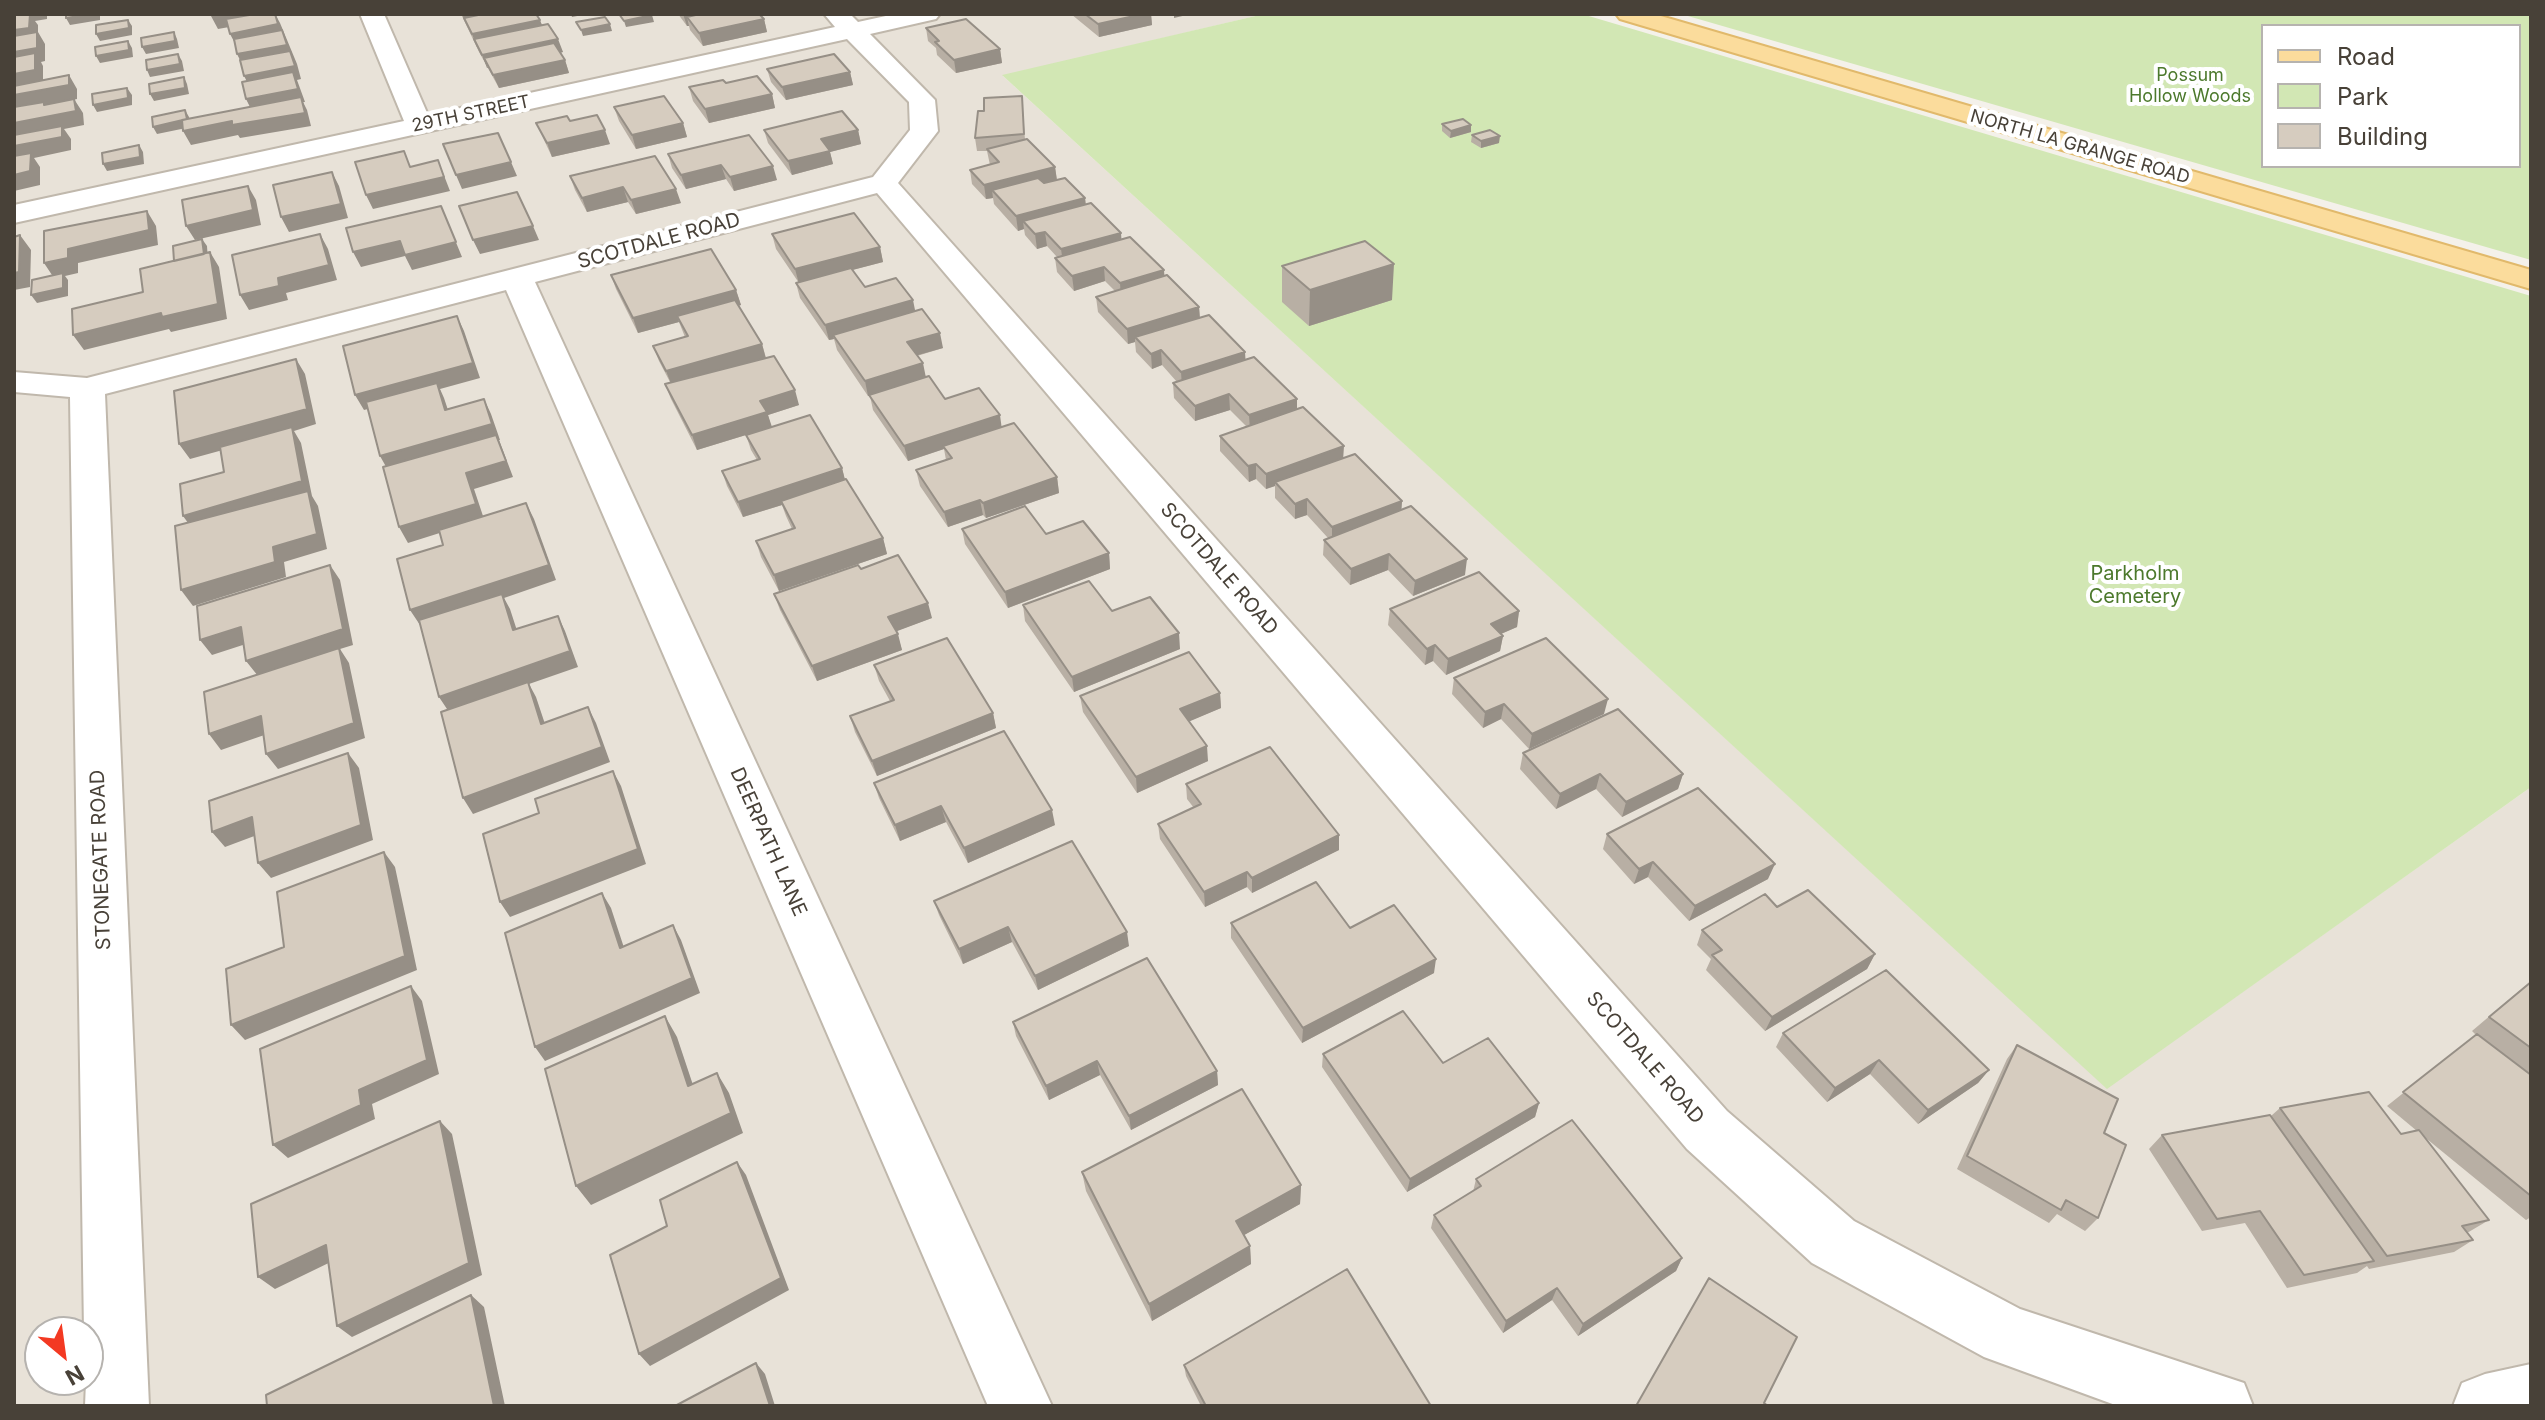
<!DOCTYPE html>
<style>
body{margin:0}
#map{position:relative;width:2545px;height:1420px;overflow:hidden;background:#f4f1ea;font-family:Inter,sans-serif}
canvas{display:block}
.frame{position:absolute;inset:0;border:16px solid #484138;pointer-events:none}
.legend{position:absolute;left:2261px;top:24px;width:260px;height:144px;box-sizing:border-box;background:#fff;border:2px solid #b6b3af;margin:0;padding:10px 14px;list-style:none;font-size:24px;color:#484138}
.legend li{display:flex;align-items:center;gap:16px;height:40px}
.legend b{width:40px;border:2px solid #b6b3af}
.north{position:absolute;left:24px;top:1316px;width:80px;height:80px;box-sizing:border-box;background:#fff;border:2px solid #b6b3af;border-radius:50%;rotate:151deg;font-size:22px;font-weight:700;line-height:32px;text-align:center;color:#484138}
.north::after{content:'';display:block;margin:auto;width:28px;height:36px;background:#f33922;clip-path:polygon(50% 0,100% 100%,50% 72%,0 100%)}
</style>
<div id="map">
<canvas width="2545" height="1420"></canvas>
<div class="frame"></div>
<ul class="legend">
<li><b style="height:10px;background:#fbdc9c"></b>Road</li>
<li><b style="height:22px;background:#d2e7b4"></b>Park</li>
<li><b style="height:22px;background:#d6ccbf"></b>Building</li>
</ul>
<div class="north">N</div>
</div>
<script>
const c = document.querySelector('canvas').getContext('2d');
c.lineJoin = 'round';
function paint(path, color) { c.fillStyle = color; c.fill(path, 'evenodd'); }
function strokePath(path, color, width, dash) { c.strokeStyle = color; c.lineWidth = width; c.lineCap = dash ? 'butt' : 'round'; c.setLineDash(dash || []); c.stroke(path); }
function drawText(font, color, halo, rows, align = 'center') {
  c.font = font + ' Inter,sans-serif'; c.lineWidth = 8; c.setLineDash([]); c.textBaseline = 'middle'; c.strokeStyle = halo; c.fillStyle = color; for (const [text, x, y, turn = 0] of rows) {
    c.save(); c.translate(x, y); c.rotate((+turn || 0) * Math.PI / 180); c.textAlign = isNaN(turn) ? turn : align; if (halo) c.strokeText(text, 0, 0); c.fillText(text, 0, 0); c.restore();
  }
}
const residential = new Path2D(`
 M14 14H1264L1003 76 2107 1088 2531 787V1406H14ZM40 1332H88V1380H40Z`);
const green = new Path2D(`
 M1264 14H1582L2531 296V787L2107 1089 1002 75Z
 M1681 14H2531V260ZM2263 26H2519V166H2263Z`);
const minor = new Path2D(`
 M360 14H384L428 115 835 27 824 14H850L858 22 895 14H940L936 19 870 34 935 100 938 131 898 183 1727 1111 1854 1221 2020 1309 2244 1383 2253 1406H2118L1984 1357 1812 1263 1687 1149 877 193 535 282 1052 1406H988L506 290 105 394 149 1406H85L88 1332H84L70 397 14 392V372L87 378 873 177 910 130 909 102 847 39 14 223V205L404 121Z
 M2531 1364V1406H2453L2462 1383 2485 1374Z`);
const primary = new Path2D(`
 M1616 14H1654L2531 270V289L1620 19Z`);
const wall = new Path2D(`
 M461 14H536L542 25 563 52 560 53 565 60 569 73 499 88 479 52Z
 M678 14H759L764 19 767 32 703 46 690 30 689 26H687Z
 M1071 14H1151L1152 25 1099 37Z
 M926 28 1000 49 1002 63 956 73 937 55 936 48 928 41Z
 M767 69 850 72 853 85 786 100 771 82Z
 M726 83 772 94 775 108 709 123 693 101 689 87Z
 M1022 96 1025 140 1055 167 1057 180 1085 198 1086 204 1121 233V239L1199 307 1200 318 1297 409 1343 458 1402 501 1401 510 1465 575 1413 596 1388 570 1350 585 1323 555 1324 540 1328 538 1307 515 1295 519 1275 498V486L1266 489 1256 479 1249 482 1220 451V436L1246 426 1230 410 1195 421 1174 398 1173 383 1177 382 1162 365 1152 369 1136 352 1135 342 1128 344 1098 312 1096 297 1115 291 1105 281 1074 291 1057 272 1055 258 1057 257 1047 246 1037 249 1025 235 1024 229 1018 231 994 204 993 198 986 199 972 184 970 170 990 165 987 151H977L975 138 984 111Z
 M614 107 683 123 687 137 636 149 619 121Z
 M570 121 610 144 552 157 536 123Z
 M1442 124 1471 125V132L1450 138 1442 131Z
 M764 130H858L861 144 830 152 833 164 792 175 768 143Z
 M749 135 777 180 734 191 726 179 686 189 672 168 668 154Z
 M1472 135 1499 143 1481 148 1471 142Z
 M570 176 681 203 636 214 628 202 587 212 575 190Z
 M772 234 880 247 883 262 852 270 865 287 916 311 943 348 917 356 926 377 945 399 1002 427 1057 477 1059 493 986 518 983 515 948 527 920 486 916 470 946 460 944 449 908 461 873 410 870 396H868L837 350 834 339 829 340 800 298 796 283H799L776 249Z
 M1282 266 1392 300 1309 326 1282 302Z
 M611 275 736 290 741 305 738 306 762 344 766 358 799 405 768 415 771 427 842 468 845 480 883 538 887 554 779 591 761 557 756 541 792 529 786 516 782 505 743 517 727 486 722 471 757 460 751 450 746 435 697 450 671 399 665 384 670 382 659 361 653 346 685 337 679 322 638 333 616 289Z
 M962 529 1109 553 1110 569 1008 608 965 544Z
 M861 569 932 618 896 631 902 650 817 681 780 610 774 594Z
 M1023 605 1112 611 1180 649 1074 692 1025 621Z
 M1390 609 1519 611 1517 627 1501 634 1503 636 1500 651 1446 675 1433 661 1425 665 1388 625Z
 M874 665 993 713 996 728 877 776 855 732 850 716 890 701 879 681Z
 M1454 678 1604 714 1529 749 1501 719 1483 728 1452 694Z
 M1220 693 1221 708 1189 721 1208 761 1137 793 1083 712 1080 696Z
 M1523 753 1683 774 1678 789 1622 817 1596 789 1556 809 1520 769Z
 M874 783 1055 825 968 863 946 822 900 841 879 798Z
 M1186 784 1339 835V850L1252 893 1247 887 1205 907 1160 839 1158 824 1194 808 1187 799Z
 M1607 834 1768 879 1689 921 1648 877 1634 884 1603 849Z
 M934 901 1129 946 1038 990 1012 942 963 964 939 915Z
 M1777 907 1875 954 1867 969 1765 1031 1706 970 1711 959 1697 945 1702 930Z
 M1231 923 1350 928 1434 973 1302 1043 1231 938Z
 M2531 981V1217L2526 1220 2422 1135 2489 1220 2467 1233 2473 1240 2454 1252 2369 1269 2367 1266 2357 1273 2287 1288 2245 1223 2202 1231 2149 1149 2162 1135 2271 1116 2280 1108 2401 1134 2417 1131 2387 1106 2476 1035 2472 1031Z
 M1013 1022 1217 1071 1218 1085 1131 1130 1100 1075 1049 1100 1016 1036Z
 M1783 1033 1989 1070 1978 1083 1918 1124 1870 1074 1827 1102 1776 1047Z
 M2017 1045 2104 1133 2098 1218 2085 1231 2057 1214 2049 1223 1957 1169 2007 1059Z
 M1323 1054 1443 1063 1539 1103 1535 1117 1407 1192 1322 1067Z
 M1082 1172 1301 1185 1300 1204 1244 1235 1250 1246 1251 1264 1152 1321 1086 1191Z
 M1476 1179 1682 1258 1676 1271 1578 1336 1552 1300 1503 1333 1431 1228 1434 1215 1473 1192Z
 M1184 1365 1431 1406H1201L1186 1376Z`);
const shadedWall = new Path2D(`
 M14 14H47V19L35 21 38 25V32L45 44V61L41 62 43 66V83L14 89Z
 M92 14H100V20L70 25 66 18Z
 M222 14H273L274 19 218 29 211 16Z
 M275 14 280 23 297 64 301 79 297 80 305 102H303L307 110 311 126 240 138 238 135 191 145 183 131 253 113 246 99 251 89 244 76V68L237 54V47L230 34Z
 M462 14H522L467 25Z
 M571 14H588L572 17Z
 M683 14H748L687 17 689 26H687Z
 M1143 14H1151L1152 25 1099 37 1098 24Z
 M1174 14H1191L1174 18Z
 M652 15 654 22 626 27 624 21Z
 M764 19 767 32 703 46 699 33Z
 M128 20 132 26V35L100 41 96 34Z
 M540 20 545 33 477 47 472 34Z
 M610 24 612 31 583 36 581 30Z
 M174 32 177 39 179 48 146 54 142 47Z
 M558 39 563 52 489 68 484 58 488 68H487L482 55Z
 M128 41 132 48 133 57 100 63 96 56Z
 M1000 49 1002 63 956 73 954 60Z
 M178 54 182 61 184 71 150 77 147 70Z
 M565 60 569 73 499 88 493 75Z
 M850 72 853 85 786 100 782 87Z
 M69 75 77 89V99L46 105 74 99 83 113 84 125 64 129 71 139V150L34 158 40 167V185L14 191V95Z
 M184 77 187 84 189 94 154 101 150 94Z
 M127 88 132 95V105L97 112 93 105Z
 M772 94 775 108 709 123 705 109Z
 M185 110 189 117 191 127 157 134 153 127Z
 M683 123 687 137 636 149 632 135Z
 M1471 125V132L1450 138 1451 131Z
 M605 130 610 144 552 157 547 143Z
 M858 130 861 144 830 152 833 164 792 175 788 161 821 139Z
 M1500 136 1499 143 1481 148V141Z
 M139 145 143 152 144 164 107 171 103 164Z
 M438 160 450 191 373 209 366 195Z
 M511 162 517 176 462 189 456 175Z
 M721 165 726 179 686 189 681 175Z
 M773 166 777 180 734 191 730 177Z
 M1055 167 1057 181 992 190 993 198 986 199 984 185Z
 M332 172 339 186 348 218 289 232 281 217Z
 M248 186 256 200 261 225 195 240 186 226Z
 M623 187 628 202 587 212 582 198Z
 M676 189 681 203 636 214 631 200Z
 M1085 198 1086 212 1023 221 1024 229 1018 231 1016 216Z
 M441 206 462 257 412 270 405 256 361 267 353 252Z
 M147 211 156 226 158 245 78 263V273L65 276 68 280V296L37 303 31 295 54 278 44 263 68 249Z
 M533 226 539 240 480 254 473 240Z
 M1045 232 1047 246 1037 249 1035 234Z
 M1121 233 1122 247 1063 263 1061 249Z
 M320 234 328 249 337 280 286 293 288 300 249 310 240 295 278 278Z
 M20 235 31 250 30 287 14 290V273Z
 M202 239 207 246 208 261 179 268Z
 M880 247 883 262 799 284 795 269Z
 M210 252 219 267 227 319 171 332 169 329 84 350 73 335Z
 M1394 264 1392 300 1309 326 1310 290Z
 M1104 267 1105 281 1074 291 1072 276Z
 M1164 270 1165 285 1121 298 1120 283Z
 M736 290 741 305 680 322 677 316 679 322 638 333 633 318Z
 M913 300 916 315 833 335 834 339 829 340 825 325Z
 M1199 307 1200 321 1135 337V342L1128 344 1127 329Z
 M457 316 464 331 480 378 440 389 444 398 453 425 445 410 439 390 364 410 355 395Z
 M940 333 943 348 911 357 907 342Z
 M762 344 766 359 672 386 666 371Z
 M1161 350 1162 365 1152 369 1151 354Z
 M1245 352 1246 367 1182 387 1181 372Z
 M296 359 305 374 316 424 294 431 301 443 312 496 318 506 327 549 284 562 286 577 193 606 181 590 194 531 183 516 292 431 190 459 179 444Z
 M923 363 926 378 868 396 865 381Z
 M795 390 799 405 768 415 772 427 697 450 692 435 760 401Z
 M1229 394 1230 410 1195 421V406Z
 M484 399 491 414 500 440H499L513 477 474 489 484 519 408 543 399 527 466 473 389 472 380 456Z
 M1297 399V414L1250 430 1249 415Z
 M1000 415 1002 430 943 446 944 449 908 461 904 446Z
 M1344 446 1343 461 1275 482V486L1266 489V474Z
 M1256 464V479L1249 482 1248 466Z
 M842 468 846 484 781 501 782 505 743 517 738 502Z
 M1057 477 1059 493 986 518 983 503Z
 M1307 499V515L1295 519V504Z
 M980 500 983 515 948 527 944 512Z
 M1402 501 1401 516 1332 542V527Z
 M526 503 534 519 556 580 504 598 510 609 522 646 420 625 410 610Z
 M883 538 887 554 779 591 774 575Z
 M1109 553 1110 569 1008 608 1005 592Z
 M1389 554 1388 570 1350 585 1351 569Z
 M1467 559 1465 575 1413 596 1415 581Z
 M330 565 340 580 353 645 340 649 349 663 365 738 278 769 266 754 258 676 246 661Z
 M928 603 932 618 892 633 888 617Z
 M1519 611 1517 627 1489 639 1491 624Z
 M558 616 565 631 578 667 529 684 536 697 550 739 449 712 439 697Z
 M241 627 252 642 212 655 200 640Z
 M1179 633 1180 649 1074 692 1072 677Z
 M898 634 902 650 817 681 812 666Z
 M1503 636 1500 651 1446 675 1448 659Z
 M1435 645 1433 661 1425 665 1427 649Z
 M1220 693 1221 708 1181 725 1180 709Z
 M1608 699 1604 714 1529 749 1532 734Z
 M1504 704 1501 719 1483 728 1485 712Z
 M588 707 596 723 610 762 473 814 463 798Z
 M993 713 996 728 877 776 872 761Z
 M261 716 273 732 221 750 209 734Z
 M1207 746 1208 761 1137 793 1136 777Z
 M348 753 359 768 373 840 271 878 258 863Z
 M613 771 621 786 646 864 510 917 500 902Z
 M1600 774 1596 789 1556 809 1560 794Z
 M1683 774 1678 789 1622 817 1626 802Z
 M941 806 946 822 900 841 895 825Z
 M1052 810 1055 825 968 863 964 848Z
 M252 817 265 832 225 847 212 832Z
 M1339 835V850L1252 893V878Z
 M384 852 395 867 417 970 245 1040 231 1025Z
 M1653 862 1648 877 1634 884 1639 869Z
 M1775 864 1768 879 1689 921 1695 906Z
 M1247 872V887L1205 907 1204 892Z
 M602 893 611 908 629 963 620 948Z
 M673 925 681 940 700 993 545 1061 535 1047Z
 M1008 927 1012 942 963 964 959 949Z
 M1127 932 1129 946 1038 990 1035 976Z
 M1875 954 1867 969 1765 1031 1772 1017Z
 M1436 959 1434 973 1302 1043 1303 1028Z
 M411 986 422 1001 439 1074 372 1104 375 1119 288 1158 273 1145 359 1090Z
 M665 1016 677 1037 700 1106 688 1086Z
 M1879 1060 1870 1074 1827 1102 1835 1088Z
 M1097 1061 1100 1075 1049 1100 1046 1086Z
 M1989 1070 1978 1083 1918 1124 1928 1110Z
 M1217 1071 1218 1085 1131 1130 1129 1116Z
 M717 1073 729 1093 743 1133 591 1205 576 1186Z
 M1539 1103 1535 1117 1407 1192 1410 1179Z
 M440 1121 452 1134 482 1275 352 1337 337 1326Z
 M737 1162 746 1175 789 1290 650 1366 639 1354Z
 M1301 1185 1300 1204 1237 1239 1236 1221Z
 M326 1245 341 1257 275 1289 258 1277Z
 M1250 1246 1251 1264 1152 1321 1149 1304Z
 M1682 1258 1676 1271 1578 1336 1583 1324Z
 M1557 1288 1552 1300 1503 1333 1506 1321Z
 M471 1295 484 1307 505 1406H494Z
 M756 1363 765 1374 775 1406H770Z`);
const building = new Path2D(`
 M18 14H30L29 28 14 30V15Z
 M66 14H92L66 18Z
 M255 14H275L278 24 230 34 226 19Z
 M483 14H536L540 20 472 34 464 18Z
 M619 14H651L652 15 624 21Z
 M700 14H759L764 19 699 33 687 17Z
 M1085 14H1143L1098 24Z
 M605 17 610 24 581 30 576 22Z
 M966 19 1000 49 954 60 935 42 939 41 926 28Z
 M128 20 129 28 96 34V25Z
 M548 24 558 39 482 55 474 39Z
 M282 30 287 45 237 54 234 39Z
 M37 32V48L14 52V36Z
 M174 32 175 41 142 47 141 38Z
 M128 41 129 50 96 56 95 47Z
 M554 43 565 60 493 75 484 58Z
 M290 51 295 66 244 76 240 60Z
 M35 53V70L14 74V57Z
 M178 54 180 64 147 70 146 60Z
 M834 54 850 72 782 87 767 69Z
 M293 72 298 89 246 99 242 82Z
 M69 75V85L14 95V86Z
 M757 76 772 94 705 109 689 87 723 80 726 83Z
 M184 77 185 88 150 94 149 84Z
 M127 88 128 98 93 105 92 94Z
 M664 96 683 123 632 135 614 107Z
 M1022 96 1024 134 975 138 978 111H984V98Z
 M301 97 305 113 232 125V121L183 131 182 120Z
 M74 99 76 111 14 123V107L44 102V105Z
 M185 110 187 119 153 127 152 117Z
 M842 111 858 130 821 139 830 151 788 161 764 130Z
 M597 115 605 130 547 143 536 123 567 116 570 121Z
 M1463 119 1471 125 1451 131 1442 124Z
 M62 126V137L14 146V135Z
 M1490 130 1500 136 1481 141 1472 135Z
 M498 133 511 162 456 175 443 144Z
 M749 135 773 166 730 177 721 165 681 175 668 154Z
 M1027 139 1055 167 984 185 970 170 999 162 987 149Z
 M139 145 140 157 103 164 102 153Z
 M404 151 410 167 438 160 444 177 366 195 355 162Z
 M31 153 30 171 14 175V156Z
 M655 156 676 189 631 200 623 187 582 198 570 176Z
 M332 172 341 204 281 217 273 185Z
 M1038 178 1044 183 1065 178 1085 198 1016 216 992 190Z
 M248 186 253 210 186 226 182 200Z
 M517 192 533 226 473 240 459 206Z
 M1091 203 1121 233 1061 249 1045 232 1035 234 1023 221Z
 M441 206 456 242 405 255 400 241 353 252 346 228Z
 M147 211 149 230 68 249V258L44 263V231Z
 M854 213 880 247 795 269 772 234Z
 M320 234 329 265 278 278 279 286 240 295 232 255Z
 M20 235 19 272 14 273V237Z
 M1130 237 1164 270 1120 283 1104 267 1072 276 1055 258Z
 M202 239 204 254 174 261 173 246Z
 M1365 241 1394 264 1310 290 1282 266Z
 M711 249 736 290 633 318 611 275Z
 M210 252 218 304 162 317 161 313 73 335 72 309 143 292 140 269Z
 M851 268 865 287 896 278 913 300 825 325 796 283Z
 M63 273V288L31 295 32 280Z
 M1167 275 1199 307 1127 329 1096 297Z
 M735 300 762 344 666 371 653 346 688 336 677 316Z
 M922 309 940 333 907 342 923 363 865 381 833 335Z
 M1209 315 1245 352 1181 372 1161 350 1151 354 1135 337Z
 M457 316 473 363 355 395 343 346Z
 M774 356 795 390 760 401 767 412 692 435 665 384Z
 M1254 357 1297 399 1249 415 1229 394 1195 406 1173 383Z
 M296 359 307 409 179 444 174 391Z
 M929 376 945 399 979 388 1000 415 904 446 869 395Z
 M437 383 445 410 484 399 492 424 380 456 366 402Z
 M1303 407 1344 446 1266 474 1256 464 1248 466 1220 436Z
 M810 415 842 468 738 502 722 471 760 459 746 435Z
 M1014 423 1057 477 983 503 980 500 944 512 916 470 952 458 943 446Z
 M292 427 302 481 183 516 180 484 224 472 220 447Z
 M496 435 506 461 466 473 476 504 399 527 383 467Z
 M1355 454 1402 501 1332 527 1307 499 1295 504 1275 482Z
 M846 479 883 538 774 575 756 541 795 528 781 501Z
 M308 491 317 534 273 547 275 562 181 590 175 526Z
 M526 503 549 565 410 610 397 559 443 545 439 530Z
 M1025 506 1046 534 1083 521 1109 553 1005 592 962 529Z
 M1411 506 1467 559 1415 581 1389 554 1351 569 1324 540Z
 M898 555 928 603 888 617 898 634 812 666 774 594 858 565 861 569Z
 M330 565 343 629 246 661 241 627 200 640 197 606Z
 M1479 572 1519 611 1491 624 1503 636 1448 659 1435 645 1427 649 1390 609Z
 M1089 581 1112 611 1150 597 1179 633 1072 677 1023 605Z
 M502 594 513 630 558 616 570 651 439 697 419 620Z
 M947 638 993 713 872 761 850 716 894 700 874 665Z
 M1546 638 1608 699 1532 734 1504 704 1485 712 1454 678Z
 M339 648 354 723 266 754 261 716 209 734 204 692Z
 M1189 652 1220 693 1180 709 1207 746 1136 777 1080 696Z
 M528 682 541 724 588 707 602 747 463 798 441 712Z
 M1618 709 1683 774 1626 802 1600 774 1560 794 1523 753Z
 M1004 731 1052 810 964 848 941 806 895 825 874 783Z
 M1270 747 1339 835 1252 878 1247 872 1204 892 1158 824 1201 804 1186 784Z
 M348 753 361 825 258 863 252 817 212 832 209 801Z
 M613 771 638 849 500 902 483 834 539 813 535 799Z
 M1698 788 1775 864 1695 906 1653 862 1639 869 1607 834Z
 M1072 841 1127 932 1035 976 1008 927 959 949 934 901Z
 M384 852 405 956 231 1025 226 969 284 947 277 892Z
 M1316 882 1350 928 1394 905 1436 959 1303 1028 1231 923Z
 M1808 890 1875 954 1772 1017 1712 955 1722 950 1702 930 1765 894 1777 907Z
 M602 893 620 948 673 925 692 978 535 1047 505 933Z
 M1147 958 1217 1071 1129 1116 1097 1061 1046 1086 1013 1022Z
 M1886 970 1989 1070 1928 1110 1879 1060 1835 1088 1783 1033Z
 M2531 982V1048L2489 1017Z
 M411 986 427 1060 359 1090 361 1105 273 1145 260 1049Z
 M1403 1011 1443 1063 1488 1038 1539 1103 1410 1179 1323 1054Z
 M665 1016 688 1086 717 1073 731 1113 576 1186 545 1069Z
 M2477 1034 2531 1075V1196L2403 1092Z
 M2017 1045 2118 1099 2104 1133 2126 1145 2098 1218 2066 1200 2061 1210 1967 1156Z
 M1242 1089 1301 1185 1236 1221 1250 1246 1149 1304 1082 1172Z
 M2369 1092 2401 1134 2419 1130 2489 1220 2462 1226 2473 1240 2387 1256 2280 1108Z
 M2270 1115 2374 1261 2304 1275 2260 1211 2217 1219 2162 1135Z
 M1572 1120 1682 1258 1583 1324 1557 1288 1506 1321 1434 1215 1481 1186 1476 1179Z
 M440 1121 469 1263 337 1326 326 1245 258 1277 251 1204Z
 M737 1162 781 1278 639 1354 610 1255 667 1226 660 1200Z
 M1347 1269 1431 1406H1206L1184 1365Z
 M1709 1278 1797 1337 1764 1403 1768 1406H1636Z
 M471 1295 494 1406H267L266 1395Z
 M756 1363 770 1406H675Z`);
const farParknames = [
 ["Possum",2190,76],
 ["Hollow Woods",2190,97]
];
const farStreetnames = [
 ["29TH STREET",471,114,-12],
 ["NORTH LA GRANGE ROAD",2080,147,16]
];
const streetNames = [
 ["SCOTDALE ROAD",659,241,-15],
 ["SCOTDALE ROAD",1219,569,49],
 ["DEERPATH LANE",768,842,66],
 ["STONEGATE ROAD",101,860,-92],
 ["SCOTDALE ROAD",1645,1058,49]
];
const parkNames = [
 ["Parkholm",2135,574],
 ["Cemetery",2135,597]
];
paint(residential, '#e8e2d8');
paint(green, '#d2e7b4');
strokePath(minor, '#c0b8ac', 4);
strokePath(primary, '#e1b96b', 4);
paint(minor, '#fff');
paint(primary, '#fbdc9c');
paint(wall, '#b8afa4');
paint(shadedWall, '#968f86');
paint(building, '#d6ccbf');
strokePath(building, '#968f86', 2);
drawText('18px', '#4c792c', '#fff', farParknames);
drawText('18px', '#484138', '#fff', farStreetnames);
drawText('20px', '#484138', '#fff', streetNames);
drawText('20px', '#4c792c', '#fff', parkNames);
</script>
